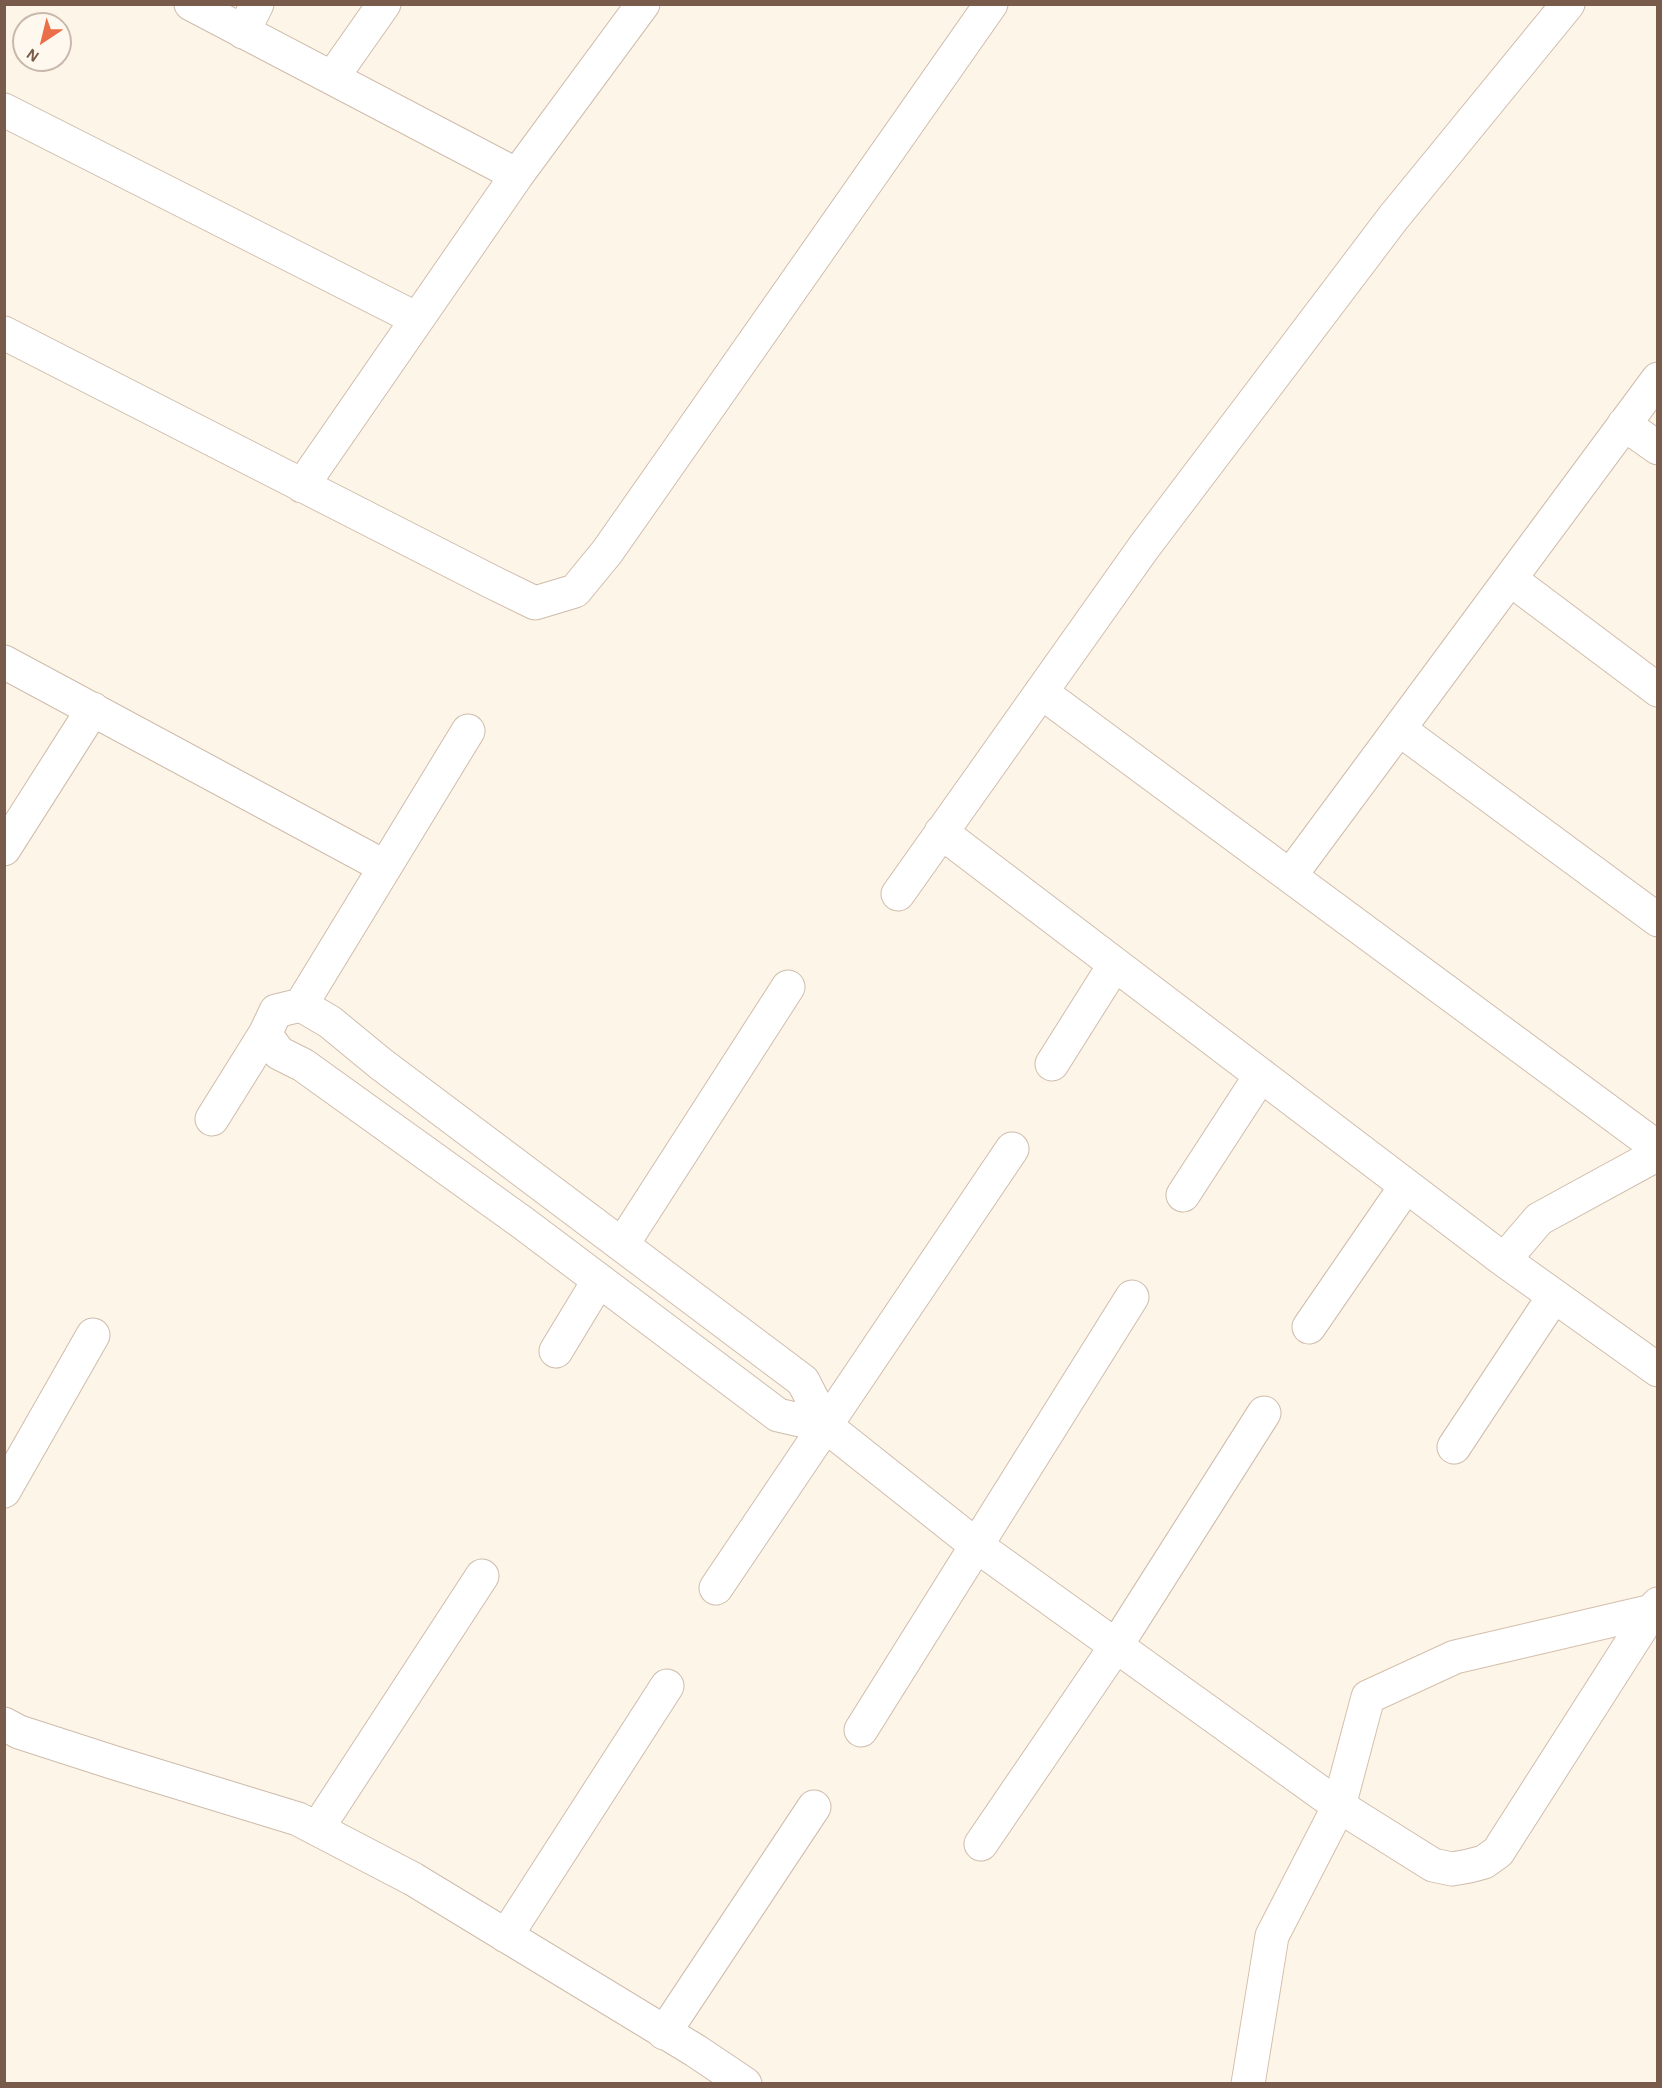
<!DOCTYPE html>
<style>
body{margin:0}
#map{position:relative;width:1662px;height:2088px;overflow:hidden;background:#fdf5e7;font-family:"Alegreya Sans",sans-serif}
canvas{display:block}
.frame{position:absolute;inset:0;border:6px solid #785b4a;pointer-events:none}
.north{position:absolute;left:12px;top:12px;width:60px;height:60px;box-sizing:border-box;background:#fff8ee;border:2px solid #c9b9ac;border-radius:50%;rotate:215deg;font-size:16px;font-weight:700;line-height:24px;text-align:center;color:#785b4a}
.north::after{content:'';display:block;margin:auto;width:21px;height:27px;background:#ea6f49;clip-path:polygon(50% 0,100% 100%,50% 72%,0 100%)}
</style>
<div id="map">
<canvas width="1662" height="2088"></canvas>
<div class="frame"></div>
<div class="north">N</div>
</div>
<script>
const c = document.querySelector('canvas').getContext('2d');
c.lineJoin = 'round';
function strokePath(path, color, width, dash) { c.strokeStyle = color; c.lineWidth = width; c.lineCap = dash ? 'butt' : 'round'; c.setLineDash(dash || []); c.stroke(path); }
const minor = new Path2D(`
 M191 4 517 175
 M243 32 257 4
 M332 78 384 4
 M4 110 417 319
 M4 333 492 582 535 603 575 591 607 552 991 4
 M1624 424 1658 448
 M302 486 517 175 643 4
 M1510 579 1658 690
 M4 662 385 867
 M1041 692 1658 1148
 M1399 729 1658 920
 M941 832 1504 1260 1658 1370
 M4 849 93 709
 M1290 876 1658 379
 M898 894 1144 547 1393 218 1568 4
 M301 1005 468 731
 M1052 1064 1115 964
 M212 1119 265 1034
 M1183 1195 1261 1075
 M622 1245 788 987
 M1504 1260 1539 1219 1658 1154
 M1309 1327 1406 1186
 M556 1351 599 1280
 M826 1426 778 1415 523 1223 303 1065 279 1053 265 1034 276 1011 301 1005 330 1022 381 1064 803 1381 826 1426 977 1546 1339 1806 1433 1865 1452 1869 1469 1866 1484 1862 1498 1852 1652 1611
 M1454 1447 1554 1296
 M4 1491 93 1335
 M716 1588 1012 1149
 M4 1724 19 1732 115 1763 298 1819 413 1879 696 2051 745 2084
 M861 1730 1132 1297
 M317 1829 482 1576
 M981 1844 1116 1646 1264 1413
 M506 1936 667 1686
 M664 2033 814 1807`);
const secondary = new Path2D(`
 M1248 2084 1272 1936 1339 1806 1368 1697 1455 1657 1652 1611 1658 1604`);
strokePath(minor, '#cfbcac', 35);
strokePath(secondary, '#d5bfac', 35);
strokePath(minor, '#fff', 33);
strokePath(secondary, '#fff', 33);
</script>
